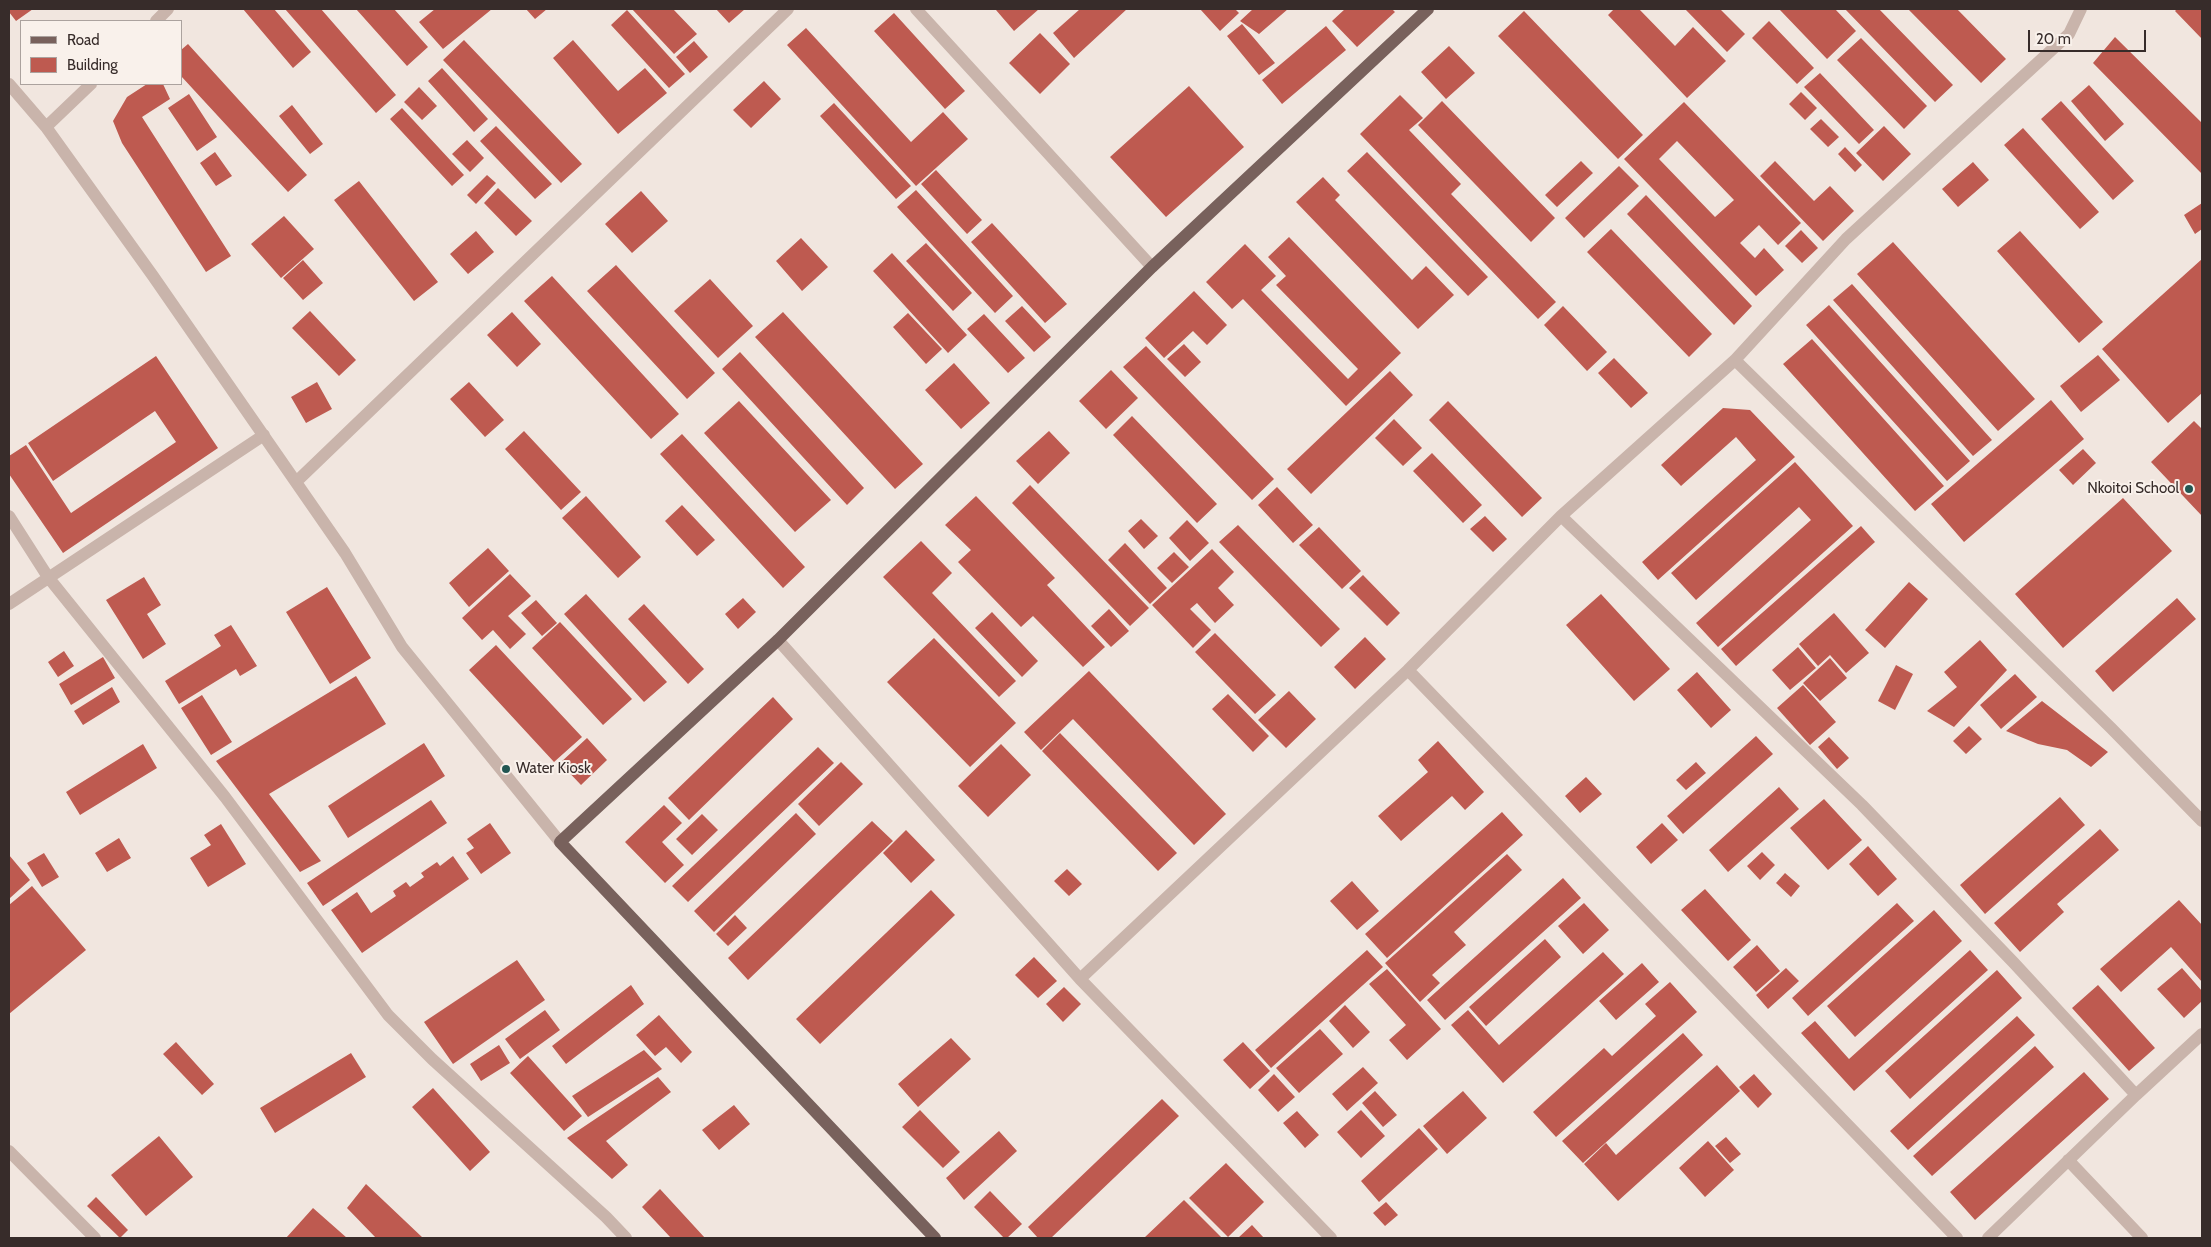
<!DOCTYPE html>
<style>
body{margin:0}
#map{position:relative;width:2211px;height:1247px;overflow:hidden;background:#f1e6df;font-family:Cabin,sans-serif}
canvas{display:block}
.frame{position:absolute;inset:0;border:10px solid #372c2a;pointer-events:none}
.legend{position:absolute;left:20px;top:20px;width:162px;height:65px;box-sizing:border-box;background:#f9f1eb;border:1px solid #aba29e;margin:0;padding:6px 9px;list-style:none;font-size:15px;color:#372c2a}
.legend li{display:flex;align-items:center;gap:10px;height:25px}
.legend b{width:25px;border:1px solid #aba29e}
.scale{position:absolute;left:2028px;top:30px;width:118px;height:22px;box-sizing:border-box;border:2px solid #372c2a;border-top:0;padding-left:6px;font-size:15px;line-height:18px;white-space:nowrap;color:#372c2a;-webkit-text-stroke:4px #f9f1eb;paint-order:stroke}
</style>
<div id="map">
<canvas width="2211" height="1247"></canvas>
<div class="frame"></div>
<ul class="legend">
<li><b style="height:6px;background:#78615c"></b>Road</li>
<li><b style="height:14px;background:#be5a50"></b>Building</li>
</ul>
<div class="scale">20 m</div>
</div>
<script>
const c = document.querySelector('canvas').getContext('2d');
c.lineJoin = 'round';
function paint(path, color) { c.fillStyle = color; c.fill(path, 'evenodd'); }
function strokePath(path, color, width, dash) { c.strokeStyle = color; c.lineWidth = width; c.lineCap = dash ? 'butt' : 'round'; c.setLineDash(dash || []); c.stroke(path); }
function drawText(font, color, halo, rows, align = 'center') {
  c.font = font + ' Cabin,sans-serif'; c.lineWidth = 4; c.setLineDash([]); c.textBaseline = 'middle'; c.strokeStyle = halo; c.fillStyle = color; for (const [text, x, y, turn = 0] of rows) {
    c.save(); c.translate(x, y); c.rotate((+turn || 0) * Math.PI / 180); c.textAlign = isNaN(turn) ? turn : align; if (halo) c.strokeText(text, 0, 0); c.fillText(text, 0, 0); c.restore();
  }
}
const building = new Path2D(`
 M9 9H33L16 21 9 12Z
 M243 9H274L311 52 293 68Z
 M285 9H321L396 95 376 113Z
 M356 9H394L428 47 407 66Z
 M435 9H492L443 49 419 22Z
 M526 9H547L535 19Z
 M632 9H673L697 34 674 54Z
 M716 9H745L729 23Z
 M997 9H1039L1014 31 996 10Z
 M1080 9H1127L1074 58 1053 33Z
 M1200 9H1235L1239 13 1220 31Z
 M1253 9H1288L1259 34 1240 21Z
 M1345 9H1392L1395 12 1357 47 1332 21Z
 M1614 9H1639L1675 46 1693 27 1726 61 1687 98 1608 15Z
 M1685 9H1720L1745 34 1727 52Z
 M1782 9H1835L1856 31 1827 59 1780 10Z
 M1845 9H1879L1953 85 1935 102Z
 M1908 9H1957L2006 59 1981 83Z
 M2177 9H2202V39L2175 11Z
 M627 10 685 74 669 88 611 25Z
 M1524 11 1643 135 1618 159 1498 36Z
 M894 13 965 91 945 109 874 31Z
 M1769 21 1814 68 1797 84 1752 38Z
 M1242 24 1275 63 1259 75 1227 36Z
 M1326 26 1346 50 1282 104 1262 80Z
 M806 28 911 142 943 112 968 139 916 186 787 45Z
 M1040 33 1070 64 1040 94 1009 63Z
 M2115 37 2202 123V174L2093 63Z
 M1861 38 1927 106 1904 129 1837 60Z
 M464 40 582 164 561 183 443 60Z
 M573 40 618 91 645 68 667 93 618 134 553 58Z
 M694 41 708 57 690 73 676 57Z
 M188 44 307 175 288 192 181 76V50Z
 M1449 46 1475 73 1446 99 1421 72Z
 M442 68 488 119 474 132 428 81Z
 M1820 73 1874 130 1859 144 1804 87Z
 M764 81 781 99 751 128 733 110Z
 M147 84H163L170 99 142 117 231 256 206 272 122 143 113 121 127 97Z
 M2089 85 2124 124 2105 141 2071 101Z
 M1189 86 1244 147 1166 217 1110 157Z
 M419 87 437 106 422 120 404 102Z
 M1801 92 1817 108 1805 120 1789 104Z
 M189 94 217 137 197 151 168 108Z
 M1400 95 1423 118 1409 130 1461 184 1451 194 1556 302 1538 319 1360 134Z
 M1442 101 1555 218 1531 242 1418 125Z
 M2061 101 2134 181 2113 200 2041 119Z
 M1684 102 1801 223 1778 245 1759 225 1740 243 1755 258 1764 248 1784 270 1756 296 1624 159ZM1677 141 1734 200 1715 217 1659 159Z
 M834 103 911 186 896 199 820 116Z
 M292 105 323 144 310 154 279 116Z
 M402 108 464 175 452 186 390 119Z
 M1821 119 1839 137 1828 147 1810 129Z
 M496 126 552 184 535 199 480 141Z
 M1884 126 1911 154 1883 181 1856 153Z
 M2023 128 2099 212 2080 229 2004 145Z
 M467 140 484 158 470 172 452 154Z
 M1845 147 1862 165 1855 172 1838 154Z
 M215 152 232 176 216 186 200 163Z
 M1367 152 1488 277 1468 296 1347 171Z
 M1581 161 1593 173 1557 207 1545 195Z
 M1775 161 1814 201 1830 186 1854 211 1823 241 1760 176Z
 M1973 162 1989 180 1958 207 1942 189Z
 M1619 166 1639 186 1584 238 1565 218Z
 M936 170 982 220 967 234 921 184Z
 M487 175 496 183 476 204 467 195Z
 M1323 177 1340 195 1335 200 1412 280 1426 266 1454 295 1418 329 1296 202Z
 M359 181 438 282 414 301 334 200Z
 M498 188 532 221 516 236 484 203Z
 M916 190 1013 296 995 313 897 207Z
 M641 191 668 221 632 253 605 224Z
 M1646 195 1752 306 1734 325 1627 214Z
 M2202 203V229L2195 234 2184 215Z
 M284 216 314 249 281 278 251 244Z
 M992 223 1067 304 1045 323 971 242Z
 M1611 229 1712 334 1689 357 1587 252Z
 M1801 230 1818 248 1802 263 1785 246Z
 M476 231 494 252 468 274 450 254Z
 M2020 231 2103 322 2079 343 1997 251Z
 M1289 237 1401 353 1346 406 1243 299 1232 309 1206 282 1245 244 1276 276 1261 290 1348 379 1358 369 1276 285 1286 276 1268 257Z
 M801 238 828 267 802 291 776 261Z
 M1893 242 2035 399 1998 431 1857 274Z
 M926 243 972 293 953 311 906 261Z
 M892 253 967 335 948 353 873 271Z
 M2202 259V393L2168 423 2102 349Z
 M303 260 323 283 303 300 283 278Z
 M616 265 715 373 687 399 587 291Z
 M552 276 679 414 651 439 524 301Z
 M710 279 753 326 718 358 674 311Z
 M1852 284 1992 440 1973 456 1833 300Z
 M1194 291 1227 325 1207 345 1193 331 1164 358 1145 338Z
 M1829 305 1970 461 1947 481 1806 325Z
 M1022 306 1051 337 1034 352 1005 321Z
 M1563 306 1607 352 1587 371 1544 325Z
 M310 311 356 360 339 376 292 328Z
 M512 312 541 344 517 367 487 335Z
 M783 312 923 464 895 489 755 337Z
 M908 313 942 349 926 364 893 327Z
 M984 314 1025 358 1008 373 967 329Z
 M1812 339 1944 486 1915 511 1783 364Z
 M1184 344 1201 362 1185 377 1167 359Z
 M1146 346 1274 479 1252 500 1123 367Z
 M740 352 864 488 847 505 722 369Z
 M2098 355 2120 380 2081 412 2060 386Z
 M156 356 218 448 63 553 9 474V456L26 445 71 513 176 442 155 411 53 481 28 443Z
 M1614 358 1648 393 1631 408 1598 373Z
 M954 363 990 403 961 429 925 390Z
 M1111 370 1138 398 1106 429 1079 401Z
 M1390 371 1413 395 1311 494 1287 469Z
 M317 382 332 409 306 423 291 397Z
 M469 382 504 420 485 437 450 399Z
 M2051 400 2084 439 1964 542 1931 504Z
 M739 401 831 500 795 532 704 433Z
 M1448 401 1542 498 1522 517 1429 420Z
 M1723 408 1750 410 1795 457 1658 580 1642 562 1756 460 1736 437 1681 486 1661 465Z
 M1132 416 1217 504 1197 523 1113 435Z
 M1394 419 1422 448 1403 466 1375 438Z
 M2194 421 2202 429V516L2151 462Z
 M524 431 581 492 561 510 505 449Z
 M1049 431 1070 453 1038 484 1016 461Z
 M682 434 805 567 783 588 660 454Z
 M2083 449 2096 463 2073 485 2059 470Z
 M1432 453 1482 505 1463 523 1413 471Z
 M1795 462 1853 526 1718 647 1696 623 1811 520 1799 507 1696 600 1671 573Z
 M1030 485 1149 608 1130 626 1012 503Z
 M1277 487 1313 525 1293 543 1258 505Z
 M586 496 641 557 618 578 562 518Z
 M976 496 1055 578 1047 585 1105 647 1083 667 1033 616 1021 627 958 562 971 550 945 525Z
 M2123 498 2172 551 2063 648 2015 594Z
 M682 505 715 540 697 556 665 521Z
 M1485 516 1507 539 1493 552 1470 529Z
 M1141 519 1158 536 1144 549 1128 531Z
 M1187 520 1209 543 1190 561 1169 538Z
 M1238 525 1340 629 1321 647 1219 542Z
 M1861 526 1875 542 1736 666 1721 649Z
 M1319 527 1361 571 1342 589 1299 545Z
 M921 541 952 573 932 593 1016 681 999 697 883 577Z
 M1125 543 1167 588 1150 604 1108 560Z
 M488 548 509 571 469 607 449 583Z
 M1212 549 1234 572 1218 588 1234 605 1215 623 1197 603 1190 609 1211 630 1193 648 1152 605Z
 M1174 552 1189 567 1172 583 1157 568Z
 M510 574 531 596 508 616 526 634 510 649 493 630 482 640 462 618Z
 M1363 575 1400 613 1387 626 1349 588Z
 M144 577 161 605 147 614 166 644 143 659 106 600Z
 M1909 582 1928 599 1885 648 1865 630Z
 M327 587 371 658 330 684 286 612Z
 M586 594 667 682 644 702 564 614Z
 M1601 594 1670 669 1634 701 1566 625Z
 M743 598 756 612 738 629 725 614Z
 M2177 598 2196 619 2113 692 2095 671Z
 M536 600 557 623 542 636 521 613Z
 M644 604 704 669 688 684 628 619Z
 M1109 609 1129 631 1111 647 1091 626Z
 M992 612 1038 661 1022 677 975 628Z
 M1834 613 1869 653 1846 673 1830 655 1818 666 1799 644Z
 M560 622 632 699 603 725 532 648Z
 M231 625 257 666 240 676 236 669 179 704 165 681 221 646 214 635Z
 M1215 633 1276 695 1255 714 1195 652Z
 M1365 637 1386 659 1355 689 1334 667Z
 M934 638 1016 723 970 767 887 682Z
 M1980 640 2007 670 1954 727 1927 711 1957 687 1944 672Z
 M496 645 582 737 554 762 469 670Z
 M1798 647 1816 668 1790 690 1772 670Z
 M64 651 74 666 58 677 48 662Z
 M103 657 115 678 71 705 59 684Z
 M1830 658 1847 678 1820 701 1803 683Z
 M1896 665 1913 674 1895 710 1878 701Z
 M1089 671 1226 814 1194 845 1073 719 1041 750 1024 732Z
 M1697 672 1731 710 1711 728 1677 690Z
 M2015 674 2037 697 2001 729 1980 705Z
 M356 676 386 724 269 794 321 861 300 872 216 761Z
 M1803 685 1836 722 1810 745 1777 708Z
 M112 687 120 702 83 725 74 711Z
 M1289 691 1316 719 1286 748 1258 720Z
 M1228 694 1269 736 1253 752 1212 709Z
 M202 695 232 742 211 755 181 708Z
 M773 697 793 719 689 820 668 798Z
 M2042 701 2108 752 2091 767 2067 750 2038 744 2006 731Z
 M1969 726 1982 739 1966 754 1953 741Z
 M1060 733 1177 853 1158 871 1042 751Z
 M1756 736 1773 754 1683 834 1667 816Z
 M1829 737 1849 758 1837 769 1818 747Z
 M587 738 607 760 581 785 560 763Z
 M1438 741 1484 792 1465 810 1452 796 1401 841 1378 816 1428 772 1418 760Z
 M424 743 445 776 348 838 328 806Z
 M143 744 157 768 80 815 66 792Z
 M1001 744 1031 775 988 817 958 786Z
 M818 747 834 763 688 902 672 886Z
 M841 762 863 784 819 826 798 804Z
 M1696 762 1706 773 1686 790 1676 780Z
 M1586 777 1602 794 1580 813 1565 796Z
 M1779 787 1799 809 1728 872 1709 850Z
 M2060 797 2085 825 1985 914 1960 885Z
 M1824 799 1862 840 1828 870 1790 828Z
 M431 800 447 823 323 906 307 883Z
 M664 805 682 823 662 842 684 865 665 883 625 842Z
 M1502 812 1523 835 1387 958 1365 934Z
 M796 813 816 834 714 932 694 911Z
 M702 814 718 830 692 855 676 839Z
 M872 821 893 841 748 980 728 958Z
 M490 823 511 853 481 874 466 853 474 848 467 839Z
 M1662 823 1678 840 1651 864 1636 847Z
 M221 824 246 864 208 887 190 858 211 845 204 835Z
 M2100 829 2119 850 2057 904 2064 912 2020 952 1994 923Z
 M906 830 935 860 911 883 883 853Z
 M119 838 131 858 107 872 95 853Z
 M1868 846 1897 879 1878 896 1849 864Z
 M1762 852 1775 865 1760 880 1747 866Z
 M44 853 59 877 42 887 27 863Z
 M1507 854 1522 870 1454 932 1466 945 1432 975 1440 983 1420 1002 1385 963Z
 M9 855 30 880 10 898 9 897Z
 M453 856 469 879 362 953 331 910 357 892 371 913 396 896 393 891 406 882 410 887 424 877 421 873 437 862 440 866Z
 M1067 869 1082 884 1069 896 1054 881Z
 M1785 873 1800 886 1791 897 1776 883Z
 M1563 878 1581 898 1445 1020 1427 1000Z
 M1352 881 1379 911 1357 930 1330 901Z
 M32 886 86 950 9 1014V905Z
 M1705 889 1751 940 1728 961 1681 910Z
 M931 890 955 915 820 1044 796 1019Z
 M2179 900 2202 925V982L2171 947 2121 992 2100 969Z
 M1584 903 1609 930 1583 954 1558 926Z
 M1897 903 1914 921 1808 1016 1792 998Z
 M1934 910 1962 941 1855 1037 1827 1006Z
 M735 915 747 928 728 946 716 934Z
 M1545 939 1561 957 1486 1026 1469 1007Z
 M1757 945 1780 971 1756 992 1733 967Z
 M1367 950 1383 967 1271 1068 1255 1050Z
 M1970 950 1988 970 1854 1091 1801 1033 1815 1021 1849 1059Z
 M1603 952 1624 974 1503 1083 1451 1025 1468 1010 1499 1045Z
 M1034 957 1057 981 1038 998 1015 975Z
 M517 960 545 1000 453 1064 424 1022Z
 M1642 963 1659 982 1616 1020 1599 1001Z
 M1786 968 1799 981 1768 1009 1756 995Z
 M2182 968 2202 991V1001L2184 1018 2157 989Z
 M1387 969 1441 1029 1407 1060 1389 1040 1406 1025 1369 984Z
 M1997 970 2022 998 1910 1099 1885 1071Z
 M1670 982 1697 1012 1556 1137 1533 1112 1604 1048 1612 1056 1656 1016 1645 1004Z
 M631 985 644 1004 566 1064 552 1046Z
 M2098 985 2155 1048 2129 1071 2072 1008Z
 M1064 987 1081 1004 1063 1022 1046 1004Z
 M1345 1005 1370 1032 1353 1048 1329 1021Z
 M545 1010 560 1030 520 1059 505 1039Z
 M659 1015 692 1052 681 1063 666 1047 655 1056 636 1035Z
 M2017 1016 2035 1035 1908 1150 1890 1131Z
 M1320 1029 1343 1054 1299 1093 1276 1068Z
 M1683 1033 1703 1055 1583 1163 1562 1141Z
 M951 1038 971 1059 918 1107 898 1084Z
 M176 1042 214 1084 202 1095 163 1054Z
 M1243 1042 1270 1071 1250 1089 1223 1060Z
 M499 1045 510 1063 481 1081 470 1064Z
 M2035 1046 2054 1067 1932 1176 1913 1156Z
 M644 1050 662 1069 588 1117 572 1096Z
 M351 1053 366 1077 275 1133 260 1108Z
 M528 1056 582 1116 564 1131 510 1073Z
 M1717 1065 1740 1091 1618 1201 1584 1164 1606 1143 1616 1155Z
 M1363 1067 1378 1083 1347 1111 1332 1094Z
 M2084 1072 2109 1099 1975 1220 1950 1192Z
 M1274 1074 1295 1097 1278 1112 1258 1090Z
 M1754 1074 1772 1094 1758 1108 1739 1087Z
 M658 1077 671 1092 606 1141 628 1165 612 1179 567 1138Z
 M433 1088 490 1152 470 1171 412 1107Z
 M1375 1091 1397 1115 1383 1127 1362 1103Z
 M1463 1091 1487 1118 1447 1154 1423 1126Z
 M1162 1099 1179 1116 1051 1238H1038L1028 1227Z
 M734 1105 750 1124 719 1150 702 1130Z
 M920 1110 960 1152 943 1168 902 1127Z
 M1361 1110 1385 1136 1361 1158 1337 1132Z
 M1297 1111 1319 1135 1305 1148 1283 1123Z
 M1419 1128 1438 1149 1379 1202 1361 1181Z
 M999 1131 1017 1151 964 1200 946 1178Z
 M159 1136 193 1177 146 1216 111 1175Z
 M1726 1137 1741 1154 1730 1163 1715 1146Z
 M1708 1141 1734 1170 1705 1197 1679 1168Z
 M1226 1163 1264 1202 1228 1237 1189 1198Z
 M366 1184 423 1238H376L347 1208Z
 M660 1189 705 1238H671L642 1207Z
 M990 1191 1022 1224 1007 1238H1004L974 1207Z
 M96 1197 128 1230 120 1238 87 1206Z
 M1184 1200 1222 1238H1144Z
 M1386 1202 1398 1215 1385 1226 1373 1213Z
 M313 1208 347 1238H286Z
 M1252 1225 1264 1238H1238Z`);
const minor = new Path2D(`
 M916 9 1152 267
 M156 21 168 9
 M9 84 46 127 153 276 345 553 402 647 560 842
 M46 127 91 84
 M1735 360 2111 728 2202 821
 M296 482 788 9
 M9 516 48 577 225 797 388 1015 432 1059 606 1217 626 1238
 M1561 516 1862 805 2014 963 2136 1095
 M9 604 264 435
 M778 640 1080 979 1331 1238
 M1408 670 1957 1238
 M1080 979 1408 670 1561 516 1735 360 1846 239 2069 34 2081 9
 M9 1151 95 1238
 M2068 1160 2142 1238
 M1988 1238 2136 1095 2202 1034`);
const major = new Path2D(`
 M935 1238 560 842 778 640 1152 267 1428 9`);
const markers = [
 [2189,489,5,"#225652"],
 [506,769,5,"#225652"]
];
const poiNames = [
 ["Nkoitoi School",2179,489],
 ["Water Kiosk",516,769,"left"]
];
paint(building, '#be5a50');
strokePath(minor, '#c9b4ab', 12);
strokePath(major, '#78615c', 12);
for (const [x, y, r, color] of markers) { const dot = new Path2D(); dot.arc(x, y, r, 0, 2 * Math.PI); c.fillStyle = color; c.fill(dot); strokePath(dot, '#f9f1eb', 2); }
drawText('15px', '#372c2a', '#f9f1eb', poiNames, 'right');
</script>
